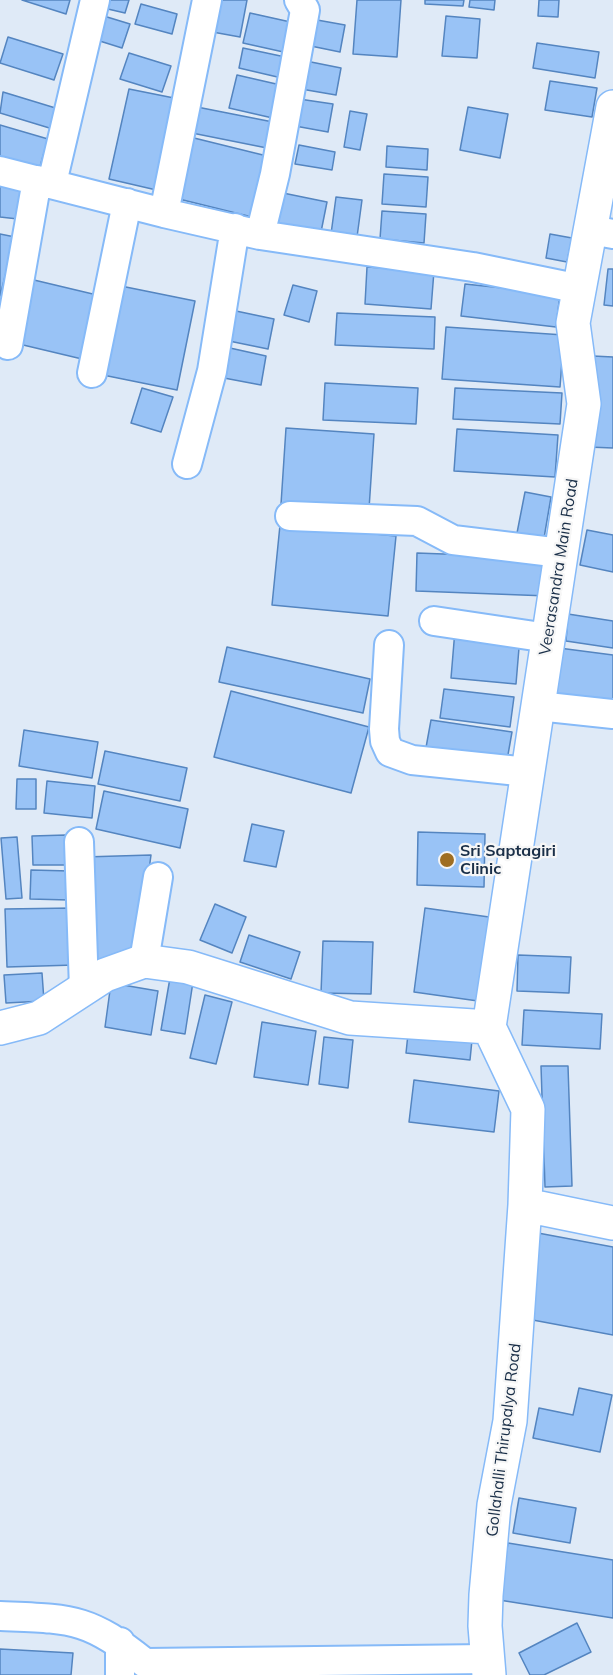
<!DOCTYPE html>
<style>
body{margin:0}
canvas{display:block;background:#dfeaf7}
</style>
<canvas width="613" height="1675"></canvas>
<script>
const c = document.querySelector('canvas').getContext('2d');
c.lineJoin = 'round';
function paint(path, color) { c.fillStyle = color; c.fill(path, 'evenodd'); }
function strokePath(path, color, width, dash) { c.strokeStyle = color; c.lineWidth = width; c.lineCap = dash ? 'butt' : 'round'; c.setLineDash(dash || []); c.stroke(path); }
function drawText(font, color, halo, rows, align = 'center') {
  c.font = font + ' Mulish,sans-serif'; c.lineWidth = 4.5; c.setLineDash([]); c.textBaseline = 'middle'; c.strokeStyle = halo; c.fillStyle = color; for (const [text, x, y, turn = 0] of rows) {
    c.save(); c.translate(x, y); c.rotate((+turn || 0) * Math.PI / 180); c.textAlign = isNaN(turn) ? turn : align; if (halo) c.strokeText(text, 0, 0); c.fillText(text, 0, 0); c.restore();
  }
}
const building = new Path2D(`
 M22 0H70L66 14Z
 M96 0H129L125 13 95 6Z
 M213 0H247L240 37 207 31Z
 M357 0H401L397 57 353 54Z
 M425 0H464L463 6 425 4Z
 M470 0H495L494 10 469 7Z
 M539 0H559L558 17 538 16Z
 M141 4 177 14 172 34 135 24Z
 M94 13 130 24 122 48 87 37Z
 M250 13 295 23 288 53 243 43Z
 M446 16 480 19 477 58 442 56Z
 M306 18 345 25 340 52 301 44Z
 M8 37 63 54 54 80 0 63Z
 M537 43 599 52 595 78 533 68Z
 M243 48 290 58 286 79 239 68Z
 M129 53 171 66 162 92 120 79Z
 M306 61 341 68 336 95 301 89Z
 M237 75 285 86 277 119 229 108Z
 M550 81 597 88 592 117 545 110Z
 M129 89 184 100 165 192 109 179Z
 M3 92 62 110 56 130 0 113Z
 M299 99 333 104 328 132 295 126Z
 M197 107 278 123 272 149 192 133Z
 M468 107 508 114 500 158 460 150Z
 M350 111 367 114 360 150 344 147Z
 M0 125 48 139 39 170 0 158Z
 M190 137 271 157 256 218 175 198Z
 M299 145 335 152 332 170 295 164Z
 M387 146 428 149 427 170 386 167Z
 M384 174 428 177 426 207 382 204Z
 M0 186 22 189 18 219 0 217Z
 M283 193 327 202 320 237 276 228Z
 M336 197 362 200 357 237 331 234Z
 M382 211 426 214 424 243 380 239Z
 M0 234 15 237 0 296Z
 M550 234 572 238 567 262 546 258Z
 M367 267 434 271 431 309 365 304Z
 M608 269H613V306L604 305Z
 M34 280 97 295 82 359 19 344Z
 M465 284 560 294 556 327 461 316Z
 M116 285 195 301 177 390 98 374Z
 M293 285 317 291 309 322 284 315Z
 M236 311 274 319 268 349 229 341Z
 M337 313 435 317 434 349 335 345Z
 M446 327 564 335 560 387 442 379Z
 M230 348 266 356 261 385 224 378Z
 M593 356 613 357V448L588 447Z
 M325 383 418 388 416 424 323 420Z
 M142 388 173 397 161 432 131 423Z
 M455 388 562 393 560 424 453 419Z
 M286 428 374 434 369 509 281 504Z
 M457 429 558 435 555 477 454 471Z
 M525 492 551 497 544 538 517 533Z
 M280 525 396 536 388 616 272 605Z
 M587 530 613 535V572L580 565Z
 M417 553 550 558 548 596 416 591Z
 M568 614 613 621V648L566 641Z
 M455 630 520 636 516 684 451 678Z
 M227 647 370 679 363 713 219 682Z
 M559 648 613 655V702L553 695Z
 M444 689 514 697 510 727 440 718Z
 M231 691 369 727 351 793 214 757Z
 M431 720 512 732 506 766 425 753Z
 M24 730 98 742 92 778 19 766Z
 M105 751 187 768 180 801 98 784Z
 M17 779H36V809H16Z
 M47 781 95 786 92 818 44 813Z
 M104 791 188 809 180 848 96 829Z
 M252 824 284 831 276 867 244 861Z
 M418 832 485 834 484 887 417 885Z
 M66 835 67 865H33L32 836Z
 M17 837 22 898 6 899 1 838Z
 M151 855 137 960 88 978 84 857Z
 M31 870 70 871 69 900 30 899Z
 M215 904 246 917 232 953 200 940Z
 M73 908 75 965 7 967 5 909Z
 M425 908 489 917 478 1001 414 992Z
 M249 935 300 952 291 979 240 962Z
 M323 941 373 942 371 994 321 993Z
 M518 955 571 957 569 993 517 991Z
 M42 973 44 1001 6 1003 4 975Z
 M170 978 193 982 185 1034 161 1030Z
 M111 983 158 991 151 1035 105 1027Z
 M205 995 232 1002 216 1064 190 1058Z
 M524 1010 602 1014 600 1049 522 1045Z
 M262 1022 316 1031 308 1085 254 1077Z
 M408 1034 472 1040 470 1060 406 1053Z
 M324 1037 353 1040 348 1088 319 1084Z
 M541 1066H568L572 1186 545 1187Z
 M414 1080 499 1091 494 1132 409 1122Z
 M538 1233 613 1247V1335L522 1318Z
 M579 1388 612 1395 600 1452 533 1438 539 1408 573 1415Z
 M519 1498 576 1508 570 1543 513 1533Z
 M508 1543 613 1560V1618L499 1600Z
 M577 1623 591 1652 544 1675H530L519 1653Z
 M0 1649 73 1653 71 1675H0Z`);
const minor = new Path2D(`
 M0 171 164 213 260 235 473 267 580 289
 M52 183 95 0
 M164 213 207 0
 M591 230 613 234
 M260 235 275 174 305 10 299 0
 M8 345 37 180
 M92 373 127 203
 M187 464 212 371 235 228
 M290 516 417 521 453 540 561 553
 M434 621 548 638
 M389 645 384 729 385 741 390 752 412 760 528 772
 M538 706 613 714
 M79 842 84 989
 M144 961 158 877
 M0 1616C71 1619 88 1617 145 1663L487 1659
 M120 1642V1675`);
const tertiary = new Path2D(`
 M489 1027 584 404 573 323 613 107
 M0 1028 39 1018 105 975 144 961 188 967 350 1018 489 1027 528 1109 525 1205 613 1223
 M489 1675 485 1626 486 1595 494 1505 510 1421 525 1205`);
const markers = [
 [447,860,8,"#9f6e22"]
];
const streetNames = [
 ["Veerasandra Main Road",559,567,-81],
 ["Gollahalli Thirupalya Road",504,1440,-83]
];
const poiNames = [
 ["Sri Saptagiri",460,851],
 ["Clinic",460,869]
];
paint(building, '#99c3f6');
strokePath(building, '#5485c0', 1.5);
strokePath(minor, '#86baf8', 32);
strokePath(tertiary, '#86baf8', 36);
strokePath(minor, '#fff', 28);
strokePath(tertiary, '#fff', 33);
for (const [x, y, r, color] of markers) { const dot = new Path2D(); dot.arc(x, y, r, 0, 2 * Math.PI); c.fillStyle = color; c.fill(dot); strokePath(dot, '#f6f6f6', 2); }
drawText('16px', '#1a2f48', '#f6f6f6', streetNames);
drawText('bold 16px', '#1a2f48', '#f6f6f6', poiNames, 'left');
</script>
